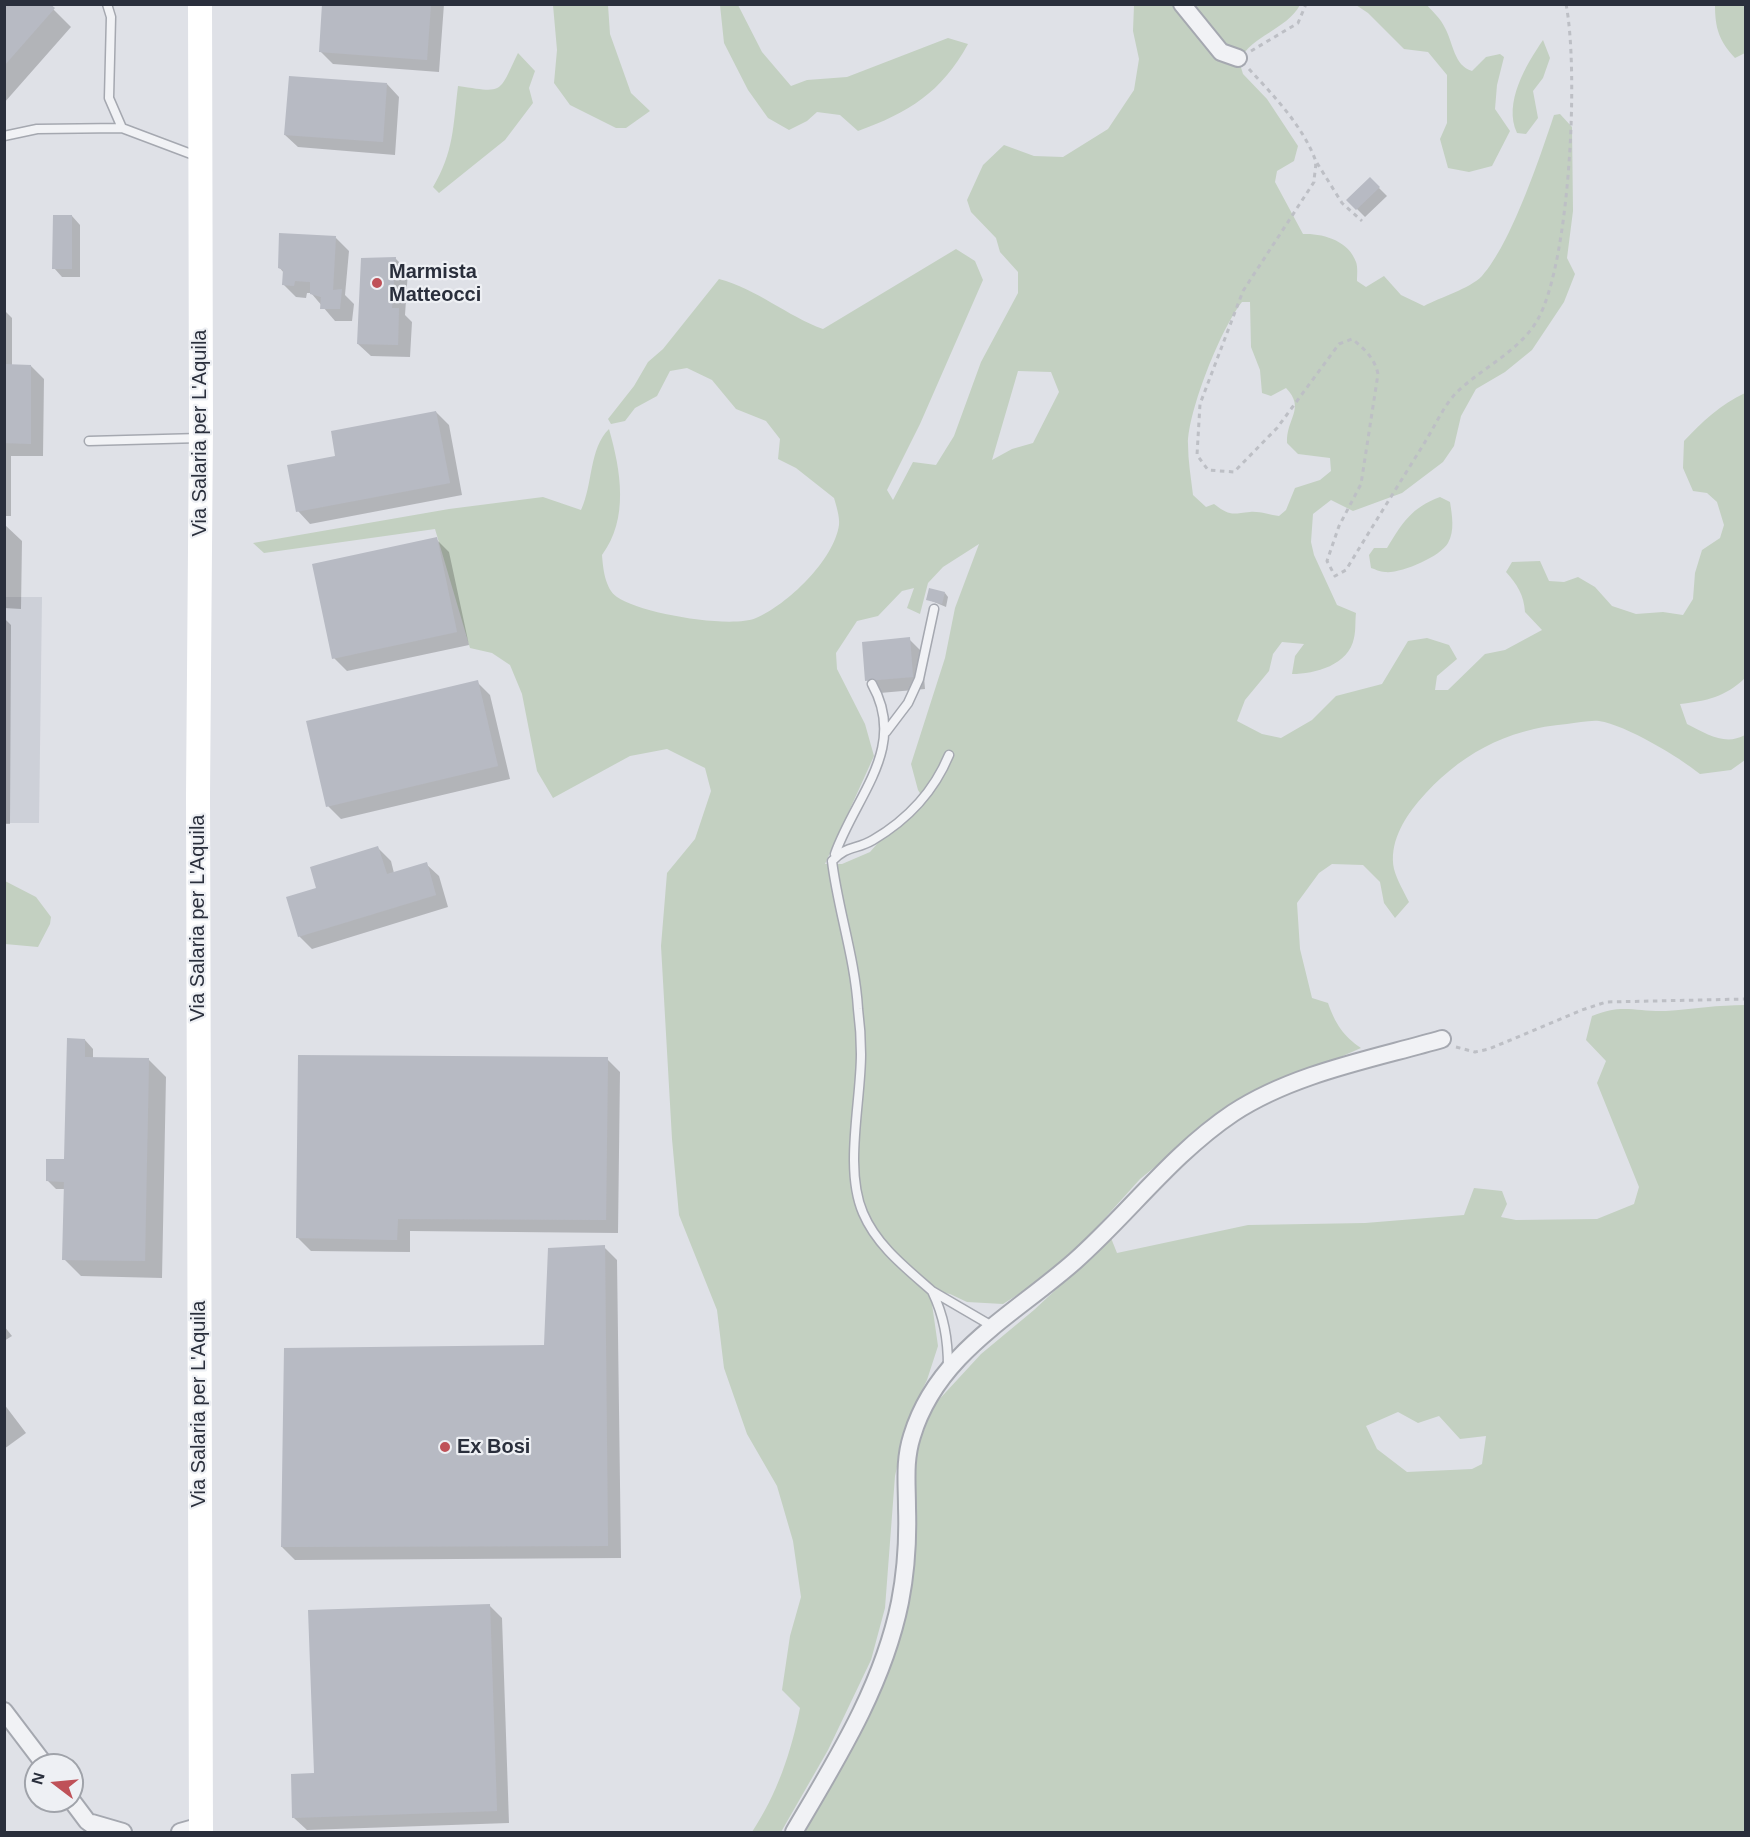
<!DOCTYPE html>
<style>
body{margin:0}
#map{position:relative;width:1750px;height:1837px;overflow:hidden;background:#dfe1e7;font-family:Helvetica,sans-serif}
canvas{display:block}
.frame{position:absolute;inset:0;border:6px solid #2a2f3c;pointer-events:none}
.north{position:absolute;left:24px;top:1753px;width:60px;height:60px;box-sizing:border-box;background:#eef0f4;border:2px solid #a0a3aa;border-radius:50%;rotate:286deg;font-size:16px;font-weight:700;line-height:24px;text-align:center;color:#2a2f3c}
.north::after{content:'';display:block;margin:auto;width:21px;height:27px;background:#bf5158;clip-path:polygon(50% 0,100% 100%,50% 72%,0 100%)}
</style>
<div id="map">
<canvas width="1750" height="1837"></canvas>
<div class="frame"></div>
<div class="north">N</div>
</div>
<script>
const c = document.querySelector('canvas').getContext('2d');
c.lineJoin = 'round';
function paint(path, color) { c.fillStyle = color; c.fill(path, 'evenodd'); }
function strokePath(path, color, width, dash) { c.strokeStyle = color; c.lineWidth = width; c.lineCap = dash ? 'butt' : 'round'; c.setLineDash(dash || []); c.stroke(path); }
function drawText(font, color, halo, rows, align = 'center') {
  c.font = font + ' Helvetica,sans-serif'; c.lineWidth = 4.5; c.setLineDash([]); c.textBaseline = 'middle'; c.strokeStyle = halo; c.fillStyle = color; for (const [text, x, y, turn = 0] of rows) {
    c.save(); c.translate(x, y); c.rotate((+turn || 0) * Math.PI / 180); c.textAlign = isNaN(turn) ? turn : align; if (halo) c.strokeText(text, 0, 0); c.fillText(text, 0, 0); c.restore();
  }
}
const built = new Path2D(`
 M5 597H42L39 823H5Z`);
const green = new Path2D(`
 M553 5H608L610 34 631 93 650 111 626 128H616L570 105 554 83 557 50Z
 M720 5H738L762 52 791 86 807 80 847 77 948 38 968 44C942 92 908 113 858 131L840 115 817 112 807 121 789 130 768 118 748 90 724 43Z
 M1134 5H1300C1286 30 1252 35 1239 61L1243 74 1267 99 1298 146 1294 161 1277 171 1275 182 1303 234C1323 233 1349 241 1356 262 1358 267 1357 276 1357 281L1366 287 1384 276 1401 295 1424 306C1441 297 1469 289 1482 276 1511 244 1540 157 1554 115L1560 114 1572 127 1573 211 1567 258 1575 274 1564 302 1532 350 1505 372 1476 389 1461 416 1454 446 1443 462 1402 493 1353 511 1331 500 1313 514 1311 542 1314 555 1337 605 1356 613C1355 621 1356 630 1354 638 1349 665 1315 674 1292 674L1295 656 1304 644 1282 642 1273 654 1269 671 1245 700 1237 721 1262 734 1281 738 1312 720 1336 696 1382 684 1408 641 1427 638 1449 645 1457 659 1437 676 1435 690H1448L1485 654 1505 650 1542 630 1525 612C1524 595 1517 584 1506 572L1512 562 1540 561 1549 581 1564 582 1578 577 1595 587 1612 606 1636 614 1663 612 1683 615 1693 599 1695 573 1702 550 1720 538 1724 525 1717 502 1707 493 1693 491 1683 468 1684 441C1702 422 1721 404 1745 393V678C1725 697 1707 701 1680 704L1687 724C1707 734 1725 746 1745 735V760L1731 770 1700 774C1679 757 1626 725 1599 721 1590 720 1577 723 1567 724 1506 729 1458 755 1418 802 1403 820 1389 844 1394 869 1397 880 1404 892 1409 902L1395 918 1384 903 1380 882 1363 865 1332 864 1319 873 1297 903 1300 949 1312 998 1328 1003C1335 1023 1343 1036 1361 1048L1231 1105 1140 1179 1061 1267 1003 1304 967 1302 950 1294 930 1290 938 1346 927 1380 907 1422 895 1476 885 1608 871 1660 828 1750 781 1832H752C777 1794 791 1753 800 1708L782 1690 790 1636 801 1597 793 1541 777 1486 747 1434 724 1368 717 1310 679 1215 672 1139 661 946 667 873 695 839 711 791 705 768 667 749 630 756 553 798 537 771 522 694 510 665 492 653 470 648 435 529 264 553 253 543 449 509 543 497 581 510C593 485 589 448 609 429 621 471 629 519 602 555 603 568 605 589 617 597 639 613 730 629 756 618 787 605 834 560 839 525 840 517 836 505 834 498L796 468 778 459 780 439 766 421 736 409 712 380 687 368 670 371 657 396 635 408 625 421 611 424 608 419 634 386 648 362 663 349 719 279C757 289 787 316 823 329L956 249 975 261 983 280 920 424 887 490 893 500 913 462 936 465 954 436 981 362 1018 293V272L1000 252 996 238 971 212 967 200 983 165 1004 145 1034 156 1063 157 1108 129 1134 90 1139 59 1133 31ZM1242 302H1250L1251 347 1260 370 1262 393 1271 396 1286 388C1306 409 1286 418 1287 443L1298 454 1330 458 1331 471 1320 480 1295 488 1286 510 1279 516C1270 515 1259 511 1250 512 1231 514 1230 516 1214 504L1206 507 1193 495C1191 478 1188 461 1188 444 1188 411 1221 328 1242 302ZM1018 371 1051 372 1059 392 1033 443 1012 449 992 460ZM979 544 955 608 945 658 911 764 918 790 925 801 910 819 884 836 870 852 842 864H825L874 756 865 724 837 669 836 653 857 621 878 616 902 591 914 588 907 608 920 614 928 583 943 567Z
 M1356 5H1427C1433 12 1441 19 1445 28 1453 42 1454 66 1472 71L1486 57 1500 54 1504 57 1497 85 1495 109 1510 131 1492 166 1469 172 1448 168 1440 139 1447 123V75L1428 52 1404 49 1368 13Z
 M1715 5H1745V53L1735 58C1719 41 1715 28 1715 5Z
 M1543 40 1550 58 1543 78 1533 91 1538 118 1526 134 1517 133C1503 103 1526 65 1543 40Z
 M518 53 535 71 529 88 533 103 505 140 439 193 433 187C454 152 453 126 458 86 505 93 498 94 518 53Z
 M1440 497 1450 502C1452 515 1455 531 1448 543 1440 557 1400 574 1385 572 1380 572 1375 569 1371 568L1369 555 1374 548H1387C1403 522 1411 508 1440 497Z
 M5 881 36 897 51 917 50 924 38 947 5 944Z
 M1745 1005V1832H802L895 1635 918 1445 934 1405 981 1354 1034 1310 1111 1238 1117 1253 1248 1225 1365 1223 1464 1215 1474 1188 1502 1191 1507 1204 1501 1217 1516 1220 1597 1219 1634 1204 1639 1187 1597 1083 1606 1061 1586 1040 1592 1016C1622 1003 1636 1012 1666 1011 1693 1009 1719 1005 1745 1005ZM1398 1412 1418 1423 1439 1416 1460 1439 1486 1436 1482 1464 1472 1469 1407 1472 1377 1449 1366 1426Z`);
const shadow = new Path2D(`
 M4 4H48L71 27 4 103Z
 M324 4H444L439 72 333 64 320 51Z
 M387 84 399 97 395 155 298 147 285 135Z
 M1370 179 1387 196 1365 217 1348 200Z
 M72 216 80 225V277H62L54 268Z
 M336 238 349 251 345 295 354 304 352 321H335L311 293H307L306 298 296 297 283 284 284 273 279 267Z
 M395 258 408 271 405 315 412 322 410 357 371 356 358 344Z
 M4 310 12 318V366H31L44 379 43 456H11V516H4Z
 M436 412 449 425 462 495 310 524 298 511 337 457Z
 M4 524 22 541 21 609 4 608Z
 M436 539 449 552 469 645 347 671 334 658Z
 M945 593 948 597 946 607 927 599Z
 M4 618 11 625 10 824H4Z
 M909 639 922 652 925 689 880 693 867 681Z
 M477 682 490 695 510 779 341 819 328 806Z
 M378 848 391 861 394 873 426 864 439 876 448 907 312 949 299 936 318 889Z
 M85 1040 93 1049V1059L149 1060 166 1077 162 1278 81 1276 64 1259 65 1189H56L48 1181 64 1161Z
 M607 1059 620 1072 618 1233 410 1231V1252L311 1251 298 1238Z
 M604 1247 617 1260 621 1558 295 1560 282 1547 545 1346Z
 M4 1326 12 1336 4 1341Z
 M4 1404 26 1433 4 1449Z
 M489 1605 502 1618 509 1823 307 1830 294 1818 315 1775Z`);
const building = new Path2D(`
 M4 4H50L55 8 4 66Z
 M322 4H431L427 60 319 52Z
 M289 76 387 83 383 142 284 135Z
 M1370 177 1380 187 1356 210 1346 200Z
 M53 215H72V269H52Z
 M279 233 336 236 333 290 342 289 340 309H320L321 297 310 294V282L295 281 294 286 282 285 283 270 278 268Z
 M396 257 392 308H399L398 345 357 344 361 258Z
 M4 364 31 365V444L4 443Z
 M436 411 450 483 296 512 287 465 335 456 331 431Z
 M437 537 457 632 332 659 312 564Z
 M929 588 945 592 942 604 926 600Z
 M910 637 913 677 865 681 862 642Z
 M478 680 498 766 326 807 306 721Z
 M378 846 387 874 427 862 436 895 298 937 286 897 316 888 310 867Z
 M67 1038 85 1039V1057L149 1058 145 1261 62 1260 64 1182 46 1181V1159H64Z
 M298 1055 608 1057 606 1220 398 1219 397 1240 296 1238Z
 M605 1245 608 1546 281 1547 284 1348 544 1345 548 1248Z
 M490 1604 497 1811 292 1818 291 1774 314 1773 308 1610Z`);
const path = new Path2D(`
 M1251 51 1298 23 1306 4
 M1249 69C1273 95 1302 125 1315 159 1317 165 1314 175 1314 182L1243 291 1200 404 1197 455 1208 470 1234 472 1277 428 1339 344 1352 339C1364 348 1375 359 1378 374L1361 484 1339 526 1327 561 1335 576 1346 570C1372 527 1399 484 1425 442 1435 426 1444 405 1457 392 1483 367 1520 351 1538 319 1570 261 1579 71 1566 4
 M1317 163 1342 203 1362 221
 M1456 1047 1475 1052 1489 1049 1582 1010 1606 1002 1746 999
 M72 1778 77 1785`);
const lane = new Path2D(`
 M107 4 111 17 109 98 122 128
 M4 136 37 129 122 128 199 157
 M89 441 200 438
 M886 732 908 703 919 679 934 609
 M835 854C856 795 908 748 872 684
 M932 1291C906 1268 877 1246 863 1213 844 1169 861 1102 861 1054 861 1039 860 1024 858 1009 855 958 838 910 832 861 847 845 856 850 873 840 907 820 934 791 949 755
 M948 1367C948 1339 944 1316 932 1291L992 1326`);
const street = new Path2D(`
 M1182 4 1221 52 1238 58
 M4 1711 45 1765
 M72 1801 87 1821 102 1832
 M92 1823 123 1832
 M180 1832 201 1826
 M794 1832C837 1759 883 1686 900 1602 906 1571 908 1538 907 1508 907 1483 904 1461 912 1436 937 1353 1014 1315 1075 1261 1129 1213 1172 1154 1233 1113 1294 1073 1373 1059 1442 1039`);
const secondary = new Path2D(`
 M200 4 201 426 198 795 201 1832`);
const markers = [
 [377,283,6,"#bf5158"],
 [445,1447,6,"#bf5158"]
];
const poiNames = [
 ["Marmista",389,272],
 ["Matteocci",389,295],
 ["Ex Bosi",457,1447]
];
const streetNames = [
 ["Via Salaria per L'Aquila",200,433,-90],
 ["Via Salaria per L'Aquila",198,918,-90],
 ["Via Salaria per L'Aquila",199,1404,-90]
];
paint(built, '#cdd0d8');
paint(green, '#c3d0c1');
paint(shadow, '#0003');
paint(building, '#b7bac3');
strokePath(lane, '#a5a8b0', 11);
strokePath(street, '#a5a8b0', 20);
strokePath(path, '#bdbfc5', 3, [4.5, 4.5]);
strokePath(lane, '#f1f2f5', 8);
strokePath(street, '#f1f2f5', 16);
strokePath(secondary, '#fff', 24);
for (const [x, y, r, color] of markers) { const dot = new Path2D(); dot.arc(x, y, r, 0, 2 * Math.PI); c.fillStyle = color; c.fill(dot); strokePath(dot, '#eef0f4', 2); }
drawText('bold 20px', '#2a2f3c', '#eef0f4', poiNames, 'left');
drawText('20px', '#2a2f3c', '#eef0f4', streetNames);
</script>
